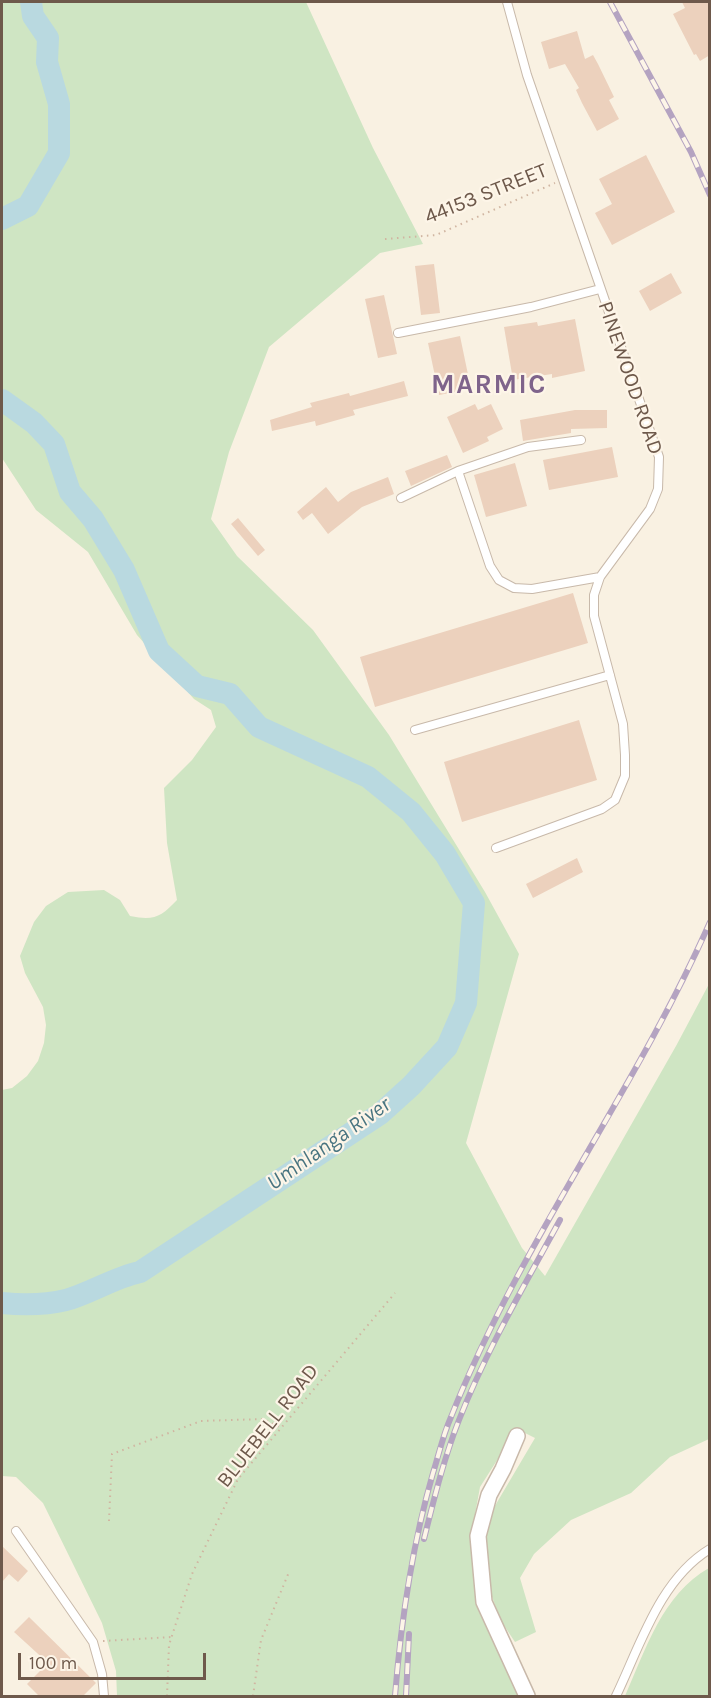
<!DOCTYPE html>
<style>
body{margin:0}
#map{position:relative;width:711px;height:1698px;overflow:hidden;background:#f9f1e2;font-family:Karla,sans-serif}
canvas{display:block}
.frame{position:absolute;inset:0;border:3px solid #6e594b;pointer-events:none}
.scale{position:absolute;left:18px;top:1653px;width:188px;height:27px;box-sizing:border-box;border:3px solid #6e594b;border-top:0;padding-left:8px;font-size:18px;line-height:21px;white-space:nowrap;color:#6e594b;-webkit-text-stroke:4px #fdf5e8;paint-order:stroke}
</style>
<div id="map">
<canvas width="711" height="1698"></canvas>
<div class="frame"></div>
<div class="scale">100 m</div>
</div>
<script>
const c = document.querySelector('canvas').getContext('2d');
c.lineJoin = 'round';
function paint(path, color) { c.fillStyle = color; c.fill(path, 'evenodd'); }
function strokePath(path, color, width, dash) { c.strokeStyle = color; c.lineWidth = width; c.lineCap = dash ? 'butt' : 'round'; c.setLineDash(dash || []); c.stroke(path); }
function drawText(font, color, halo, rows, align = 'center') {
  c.font = font + ' Karla,sans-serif'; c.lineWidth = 4.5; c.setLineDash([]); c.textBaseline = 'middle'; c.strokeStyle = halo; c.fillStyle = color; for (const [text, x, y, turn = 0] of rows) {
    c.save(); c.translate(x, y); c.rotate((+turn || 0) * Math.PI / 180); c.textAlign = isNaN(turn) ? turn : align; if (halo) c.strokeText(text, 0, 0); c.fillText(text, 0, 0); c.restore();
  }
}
const green = new Path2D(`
 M2 2H306L373 148 423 244 380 253 269 347 229 452 211 519 237 556 313 630 389 735 485 892 519 954 466 1143 522 1248 545 1276 676 1046 709 984V1439L670 1457 631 1493 571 1520 534 1554 520 1578 536 1632 515 1642 501 1621 488 1586 483 1550 486 1521 535 1438 517 1429 480 1487 472 1531 476 1605 518 1696H117L116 1671 102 1623 43 1503 16 1477 2 1476V1090L12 1088 27 1076 38 1061 44 1043 46 1025 43 1007 25 973 20 956 34 922 46 906 68 892 104 890 120 900 130 916C154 921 161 917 177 900L167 843 164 788 192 760 216 727 211 710 194 699 137 635 88 552 36 510 2 458Z
 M709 1568V1696H625C646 1649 662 1595 709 1568Z`);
const river = new Path2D(`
 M2 219 28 206 59 153V104L47 62 48 38 33 16 31 2
 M2 400 34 423 54 444 70 492 93 519 124 570 159 651 197 686 230 694 259 727 368 777 411 812 445 854 474 903 466 1003 447 1047 411 1086 380 1114 140 1272C113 1278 91 1293 66 1300 45 1305 23 1305 2 1303`);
const building = new Path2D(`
 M682 2H710V55L700 61 696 54 694 55 673 14 685 8Z
 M577 31 585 59 593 55 598 64 614 97 609 100 619 119 597 131 582 103 576 90 579 88 565 64 549 69 541 42Z
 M646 155 675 212 612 245 595 213 612 204 599 179Z
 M434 264 440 313 421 315 415 266Z
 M671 273 682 293 650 311 639 291Z
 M384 295 397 354 378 358 365 299Z
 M575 319 585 371 552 378V374L513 380 504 327 537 322 538 326Z
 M460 336 471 389 439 395 428 343Z
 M404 381 408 396 353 410 355 415 316 426 315 421 272 431 270 420 312 407 310 403 349 393 350 396Z
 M475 404 478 410 491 404 503 429 487 437 489 441 463 453 447 417Z
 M575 410H607V428L571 429V433L523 441 520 420Z
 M612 447 618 477 549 490 543 460Z
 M447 455 452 467 411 486 405 471Z
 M515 463 527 506 486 517 474 475Z
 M388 477 394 494 362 507 328 534 312 513 303 520 297 512 326 487 338 502 351 492Z
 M238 518 265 550 258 556 231 524Z
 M573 593 588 643 375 707 360 657Z
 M579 720 597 780 462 822 444 762Z
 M577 858 583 872 533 898 526 884Z
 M2 1546 28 1571 18 1582 9 1574 2 1582Z
 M29 1617 96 1683 83 1696H39L27 1684 48 1663 14 1632Z`);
const path = new Path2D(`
 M385 239 436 235 555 183
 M109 1521 112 1454 201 1421 263 1419 282 1428
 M103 1641 172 1637
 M167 1696 169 1645 192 1574 238 1479 395 1293
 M253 1696 261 1640 289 1572`);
const service = new Path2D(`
 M398 333 531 307 600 289
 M458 471 490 566 499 580 514 588 532 589 600 577
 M401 498 458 471 528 447 581 440
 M415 730 610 675
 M496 848 602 809 615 800 625 776V755L623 724 594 616V595L600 577 650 509 658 489 659 457 527 75 507 2
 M16 1531 93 1642 102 1674 104 1696
 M616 1696C640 1646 660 1579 710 1549`);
const minor = new Path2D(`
 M517 1436 503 1469 489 1495 478 1536 484 1602 527 1696`);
const rail = new Path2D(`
 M610 2 691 152 710 195
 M424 1539C434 1499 444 1458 459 1420 486 1351 524 1286 560 1220
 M395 1696C401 1621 412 1546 433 1473 439 1454 443 1435 451 1417 520 1243 635 1092 710 922
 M406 1696 409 1634`);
const streetNames = [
 ["44153 STREET",486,194,-22],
 ["PINEWOOD ROAD",630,378,71],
 ["BLUEBELL ROAD",268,1426,-52]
];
const waterNames = [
 ["Umhlanga River",329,1144,-35]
];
const districtNames = [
 ["MARMIC",489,385]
];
paint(green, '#cfe5c3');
strokePath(river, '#b9d9e0', 22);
paint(building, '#ecd1bd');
strokePath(service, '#c8b9aa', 10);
strokePath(minor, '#c8b9aa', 18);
strokePath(path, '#d0b5a1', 2, [1.5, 4.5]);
strokePath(service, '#fff', 8);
strokePath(minor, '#fff', 15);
strokePath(rail, '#b4a3c1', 6);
strokePath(rail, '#fdf5e8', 4, [11]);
drawText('21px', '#6e594b', '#fdf5e8', streetNames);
drawText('italic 22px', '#487480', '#fdf5e8', waterNames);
c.letterSpacing = '1.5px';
drawText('bold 27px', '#7f648b', '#fdf5e8', districtNames);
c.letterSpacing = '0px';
</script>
